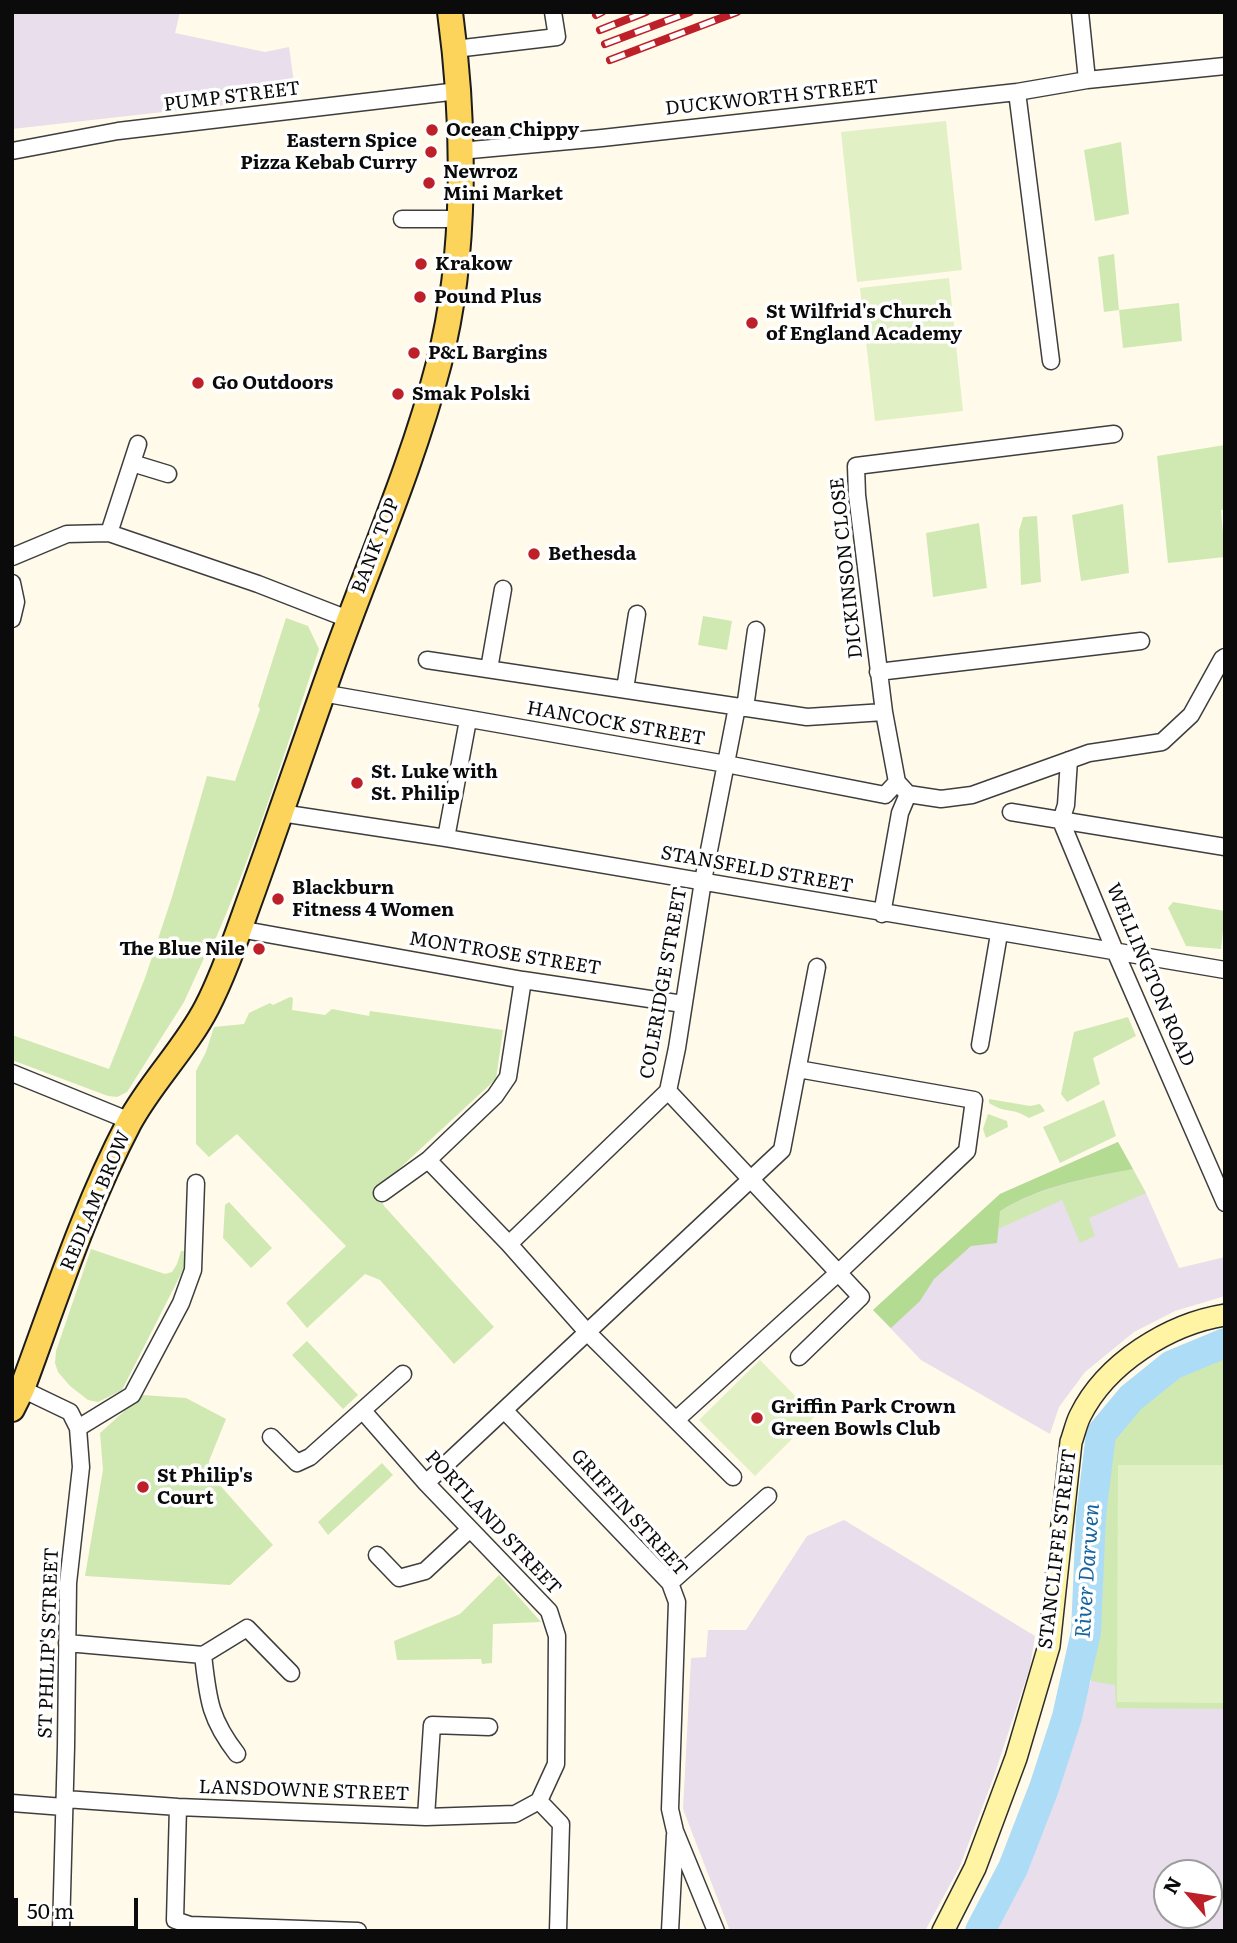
<!DOCTYPE html>
<style>
body{margin:0}
#map{position:relative;width:1237px;height:1943px;overflow:hidden;background:#fffae9;font-family:Literata,serif}
canvas{display:block}
.frame{position:absolute;inset:0;border:14px solid #0b0b0b;pointer-events:none}
.north{position:absolute;left:1153px;top:1859px;width:70px;height:70px;box-sizing:border-box;background:#fff;border:2px solid #9d9d9d;border-radius:50%;rotate:299deg;font-size:19px;font-weight:700;line-height:28px;text-align:center;color:#0b0b0b}
.north::after{content:'';display:block;margin:auto;width:24px;height:32px;background:#be2029;clip-path:polygon(50% 0,100% 100%,50% 72%,0 100%)}
.scale{position:absolute;left:14px;top:1898px;width:124px;height:32px;box-sizing:border-box;border:4px solid #0b0b0b;border-top:0;padding-left:9px;font-size:21px;line-height:24px;white-space:nowrap;color:#0b0b0b;-webkit-text-stroke:5px #fff;paint-order:stroke}
</style>
<div id="map">
<canvas width="1237" height="1943"></canvas>
<div class="frame"></div>
<div class="north">N</div>
<div class="scale">50 m</div>
</div>
<script>
const c = document.querySelector('canvas').getContext('2d');
c.lineJoin = 'round';
function paint(path, color) { c.fillStyle = color; c.fill(path, 'evenodd'); }
function strokePath(path, color, width, dash) { c.strokeStyle = color; c.lineWidth = width; c.lineCap = dash ? 'butt' : 'round'; c.setLineDash(dash || []); c.stroke(path); }
function drawText(font, color, halo, rows, align = 'center') {
  c.font = font + ' Literata,serif'; c.lineWidth = 7; c.setLineDash([]); c.textBaseline = 'middle'; c.strokeStyle = halo; c.fillStyle = color; for (const [text, x, y, turn = 0] of rows) {
    c.save(); c.translate(x, y); c.rotate((+turn || 0) * Math.PI / 180); c.textAlign = isNaN(turn) ? turn : align; if (halo) c.strokeText(text, 0, 0); c.fillText(text, 0, 0); c.restore();
  }
}
const industrial = new Path2D(`
 M12 12H180L175 33 265 52 289 47 296 97 12 129Z
 M1118 1142 1146 1193 1179 1268 1225 1257V1296L1175 1311 1134 1332 1085 1372 1059 1407 1050 1434 921 1360 873 1310 1000 1194Z
 M1225 1357V1931H989L1027 1864 1091 1681 1110 1436 1165 1382ZM1167 1873H1209V1915H1167Z
 M844 1520 1035 1636 1030 1667 994 1776 960 1866 925 1931H730L683 1809 691 1658 706 1657 708 1630H746L807 1536Z`);
const green = new Path2D(`
 M1121 142 1129 214 1095 221 1084 150Z
 M1114 254 1119 310 1179 303 1182 341 1123 348 1119 310 1104 312 1098 257Z
 M1225 445V509L1221 510 1225 557 1168 563 1157 456Z
 M1123 504 1129 573 1081 581 1072 515Z
 M1037 516 1041 582 1021 585 1019 531 1023 517Z
 M979 523 987 588 933 597 926 533Z
 M703 616 732 621 727 650 698 645Z
 M286 618 308 626 319 649C286 749 255 849 213 945H210L184 1002 127 1092 117 1097 108 1096 12 1060V1035L109 1069 145 978 172 897 207 776 235 781 260 709 258 706Z
 M1173 902 1225 911 1221 949 1186 946 1168 908Z
 M290 997 293 998 292 1010 325 1015 332 1009 369 1016 370 1011 503 1030 496 1079 374 1192 385 1207 494 1327 454 1364 380 1280 365 1274 307 1328 286 1303 346 1246 237 1134 209 1157 196 1144V1071L206 1052 214 1027 244 1024 249 1013 270 1003 273 1005Z
 M1128 1017 1136 1036 1093 1058 1100 1084 1067 1102 1061 1094 1074 1032Z
 M989 1099 1030 1106 1040 1104 1045 1111 1029 1118C1012 1107 1006 1114 989 1103Z
 M1104 1100 1116 1136 1060 1163 1043 1127Z
 M988 1114 1007 1121 1008 1127 986 1138 983 1129Z
 M1133 1169 1146 1193 1089 1218 1095 1236 1080 1243 1062 1200 998 1229 1000 1211C1041 1187 1087 1178 1133 1169Z
 M229 1202 272 1248 251 1268 223 1238 225 1205Z
 M91 1249 165 1274 172 1272 177 1264 181 1251H186L184 1268 122 1390 98 1402 88 1400 70 1386 58 1372 55 1363 56 1351Z
 M307 1341 358 1395 343 1409 292 1355Z
 M1225 1357V1709L1116 1708 1115 1685 1091 1681 1110 1436C1145 1398 1174 1370 1225 1357Z
 M142 1395 186 1398 226 1419 209 1461 210 1474 273 1545 230 1585 85 1576 103 1470 100 1433Z
 M382 1463 393 1475 328 1535 318 1522Z
 M499 1575 541 1622 493 1624 492 1663 482 1664 481 1659 397 1660 394 1641 460 1614Z`);
const forest = new Path2D(`
 M1118 1142 1133 1169C1087 1178 1040 1186 1000 1211L997 1243 971 1246 934 1279 920 1301 891 1328 873 1310 1000 1194Z`);
const pitch = new Path2D(`
 M946 121 962 270 857 282 841 132Z
 M949 278 963 411 875 421 860 288Z
 M760 1360 815 1416 755 1476 699 1420Z
 M1118 1465H1225V1703L1117 1702Z`);
const river = new Path2D(`
 M980 1931 1013 1868 1044 1788 1067 1717 1086 1632 1091 1516 1101 1434 1131 1398 1172 1365 1225 1343`);
const street = new Path2D(`
 M1080 12 1087 80
 M455 49 557 37 553 12
 M1017 92 1051 361
 M12 151 118 131 458 91
 M460 151 602 138 1017 92 1087 80 1225 66
 M402 219H458
 M132 463 168 474
 M109 533 138 444
 M12 557 67 534 109 533 258 584 348 619
 M12 583 16 602 12 619
 M427 660 807 717 884 712
 M489 669 503 589
 M878 672 1141 641
 M625 689 637 614
 M322 693 726 764 885 795 897 782
 M745 708 756 630
 M1069 760 1066 805 1061 821 1115 951 1225 1203
 M908 794 941 799 972 795 1089 753 1162 742 1191 715 1222 659 1225 657
 M1011 812 1225 847
 M281 813 446 838 1225 970
 M446 838 468 720
 M882 914 900 813 908 794 897 782 884 712 857 495 856 466 1114 434
 M239 929 523 980 683 1004
 M980 1045 999 934
 M12 1073 130 1121
 M668 1091 861 1297 799 1357
 M428 1160 509 1244 587 1332 733 1477
 M382 1193 428 1160 495 1096 508 1077 523 980
 M509 1244 668 1091 677 1048 703 881 737 707
 M22 1389 70 1412 78 1428 81 1467 68 1583 66 1747 61 1931
 M504 1410 670 1583 677 1602 670 1809 675 1831 716 1931
 M363 1411 426 1483 549 1611 557 1636 556 1764 539 1801
 M677 1419 838 1273 967 1151 974 1100 798 1069
 M78 1428 132 1395 181 1303 193 1270 196 1183
 M271 1437 297 1463 310 1457 403 1374
 M426 1483 782 1150 817 967
 M377 1555 399 1578 425 1571 470 1529
 M670 1583 768 1496
 M67 1643 203 1655 247 1628 291 1673
 M203 1655C208 1698 209 1718 237 1754
 M65 1799 178 1807 426 1817 515 1814 539 1801
 M539 1801 561 1824 558 1931
 M12 1803 64 1807
 M178 1807 175 1920 190 1925 358 1931
 M426 1817 432 1725 489 1727
 M670 1931 675 1835`);
const secondary = new Path2D(`
 M943 1931 975 1868 1016 1758 1049 1646 1071 1442C1074 1434 1076 1424 1080 1416 1106 1363 1169 1324 1225 1315`);
const primary = new Path2D(`
 M12 1409 22 1389C55 1300 85 1207 129 1123 151 1082 186 1048 207 1007 226 970 239 929 253 891 277 824 300 757 324 689 361 581 410 475 439 363 467 255 465 123 450 12`);
const rail = new Path2D(`
 M596 15 602 12
 M600 30 646 12
 M605 44 690 12
 M610 60 737 12`);
const markers = [
 [432,130,7,"#be2029"],
 [431,152,7,"#be2029"],
 [429,183,7,"#be2029"],
 [421,264,7,"#be2029"],
 [420,297,7,"#be2029"],
 [752,323,7,"#be2029"],
 [414,353,7,"#be2029"],
 [198,383,7,"#be2029"],
 [398,394,7,"#be2029"],
 [534,554,7,"#be2029"],
 [357,783,7,"#be2029"],
 [278,899,7,"#be2029"],
 [259,949,7,"#be2029"],
 [757,1418,7,"#be2029"],
 [143,1487,7,"#be2029"]
];
const streetNames = [
 ["PUMP STREET",232,97,-7],
 ["DUCKWORTH STREET",772,98,-6],
 ["BANK TOP",376,546,-69],
 ["DICKINSON CLOSE",847,568,-96],
 ["HANCOCK STREET",616,724,10],
 ["STANSFELD STREET",757,870,10],
 ["MONTROSE STREET",505,954,9],
 ["WELLINGTON ROAD",1150,975,67],
 ["COLERIDGE STREET",664,983,-80],
 ["REDLAM BROW",96,1201,-67],
 ["GRIFFIN STREET",629,1513,48],
 ["PORTLAND STREET",493,1523,47],
 ["STANCLIFFE STREET",1058,1549,-83],
 ["ST PHILIP'S STREET",49,1643,-88],
 ["LANSDOWNE STREET",304,1791,2]
];
const poiNames = [
 ["Ocean Chippy",446,130],
 ["Eastern Spice",417,141,"right"],
 ["Pizza Kebab Curry",417,163,"right"],
 ["Newroz",443,172],
 ["Mini Market",443,194],
 ["Krakow",435,264],
 ["Pound Plus",434,297],
 ["St Wilfrid's Church",766,312],
 ["of England Academy",766,334],
 ["P&L Bargins",428,353],
 ["Go Outdoors",212,383],
 ["Smak Polski",412,394],
 ["Bethesda",548,554],
 ["St. Luke with",371,772],
 ["St. Philip",371,794],
 ["Blackburn",292,888],
 ["Fitness 4 Women",292,910],
 ["The Blue Nile",245,949,"right"],
 ["Griffin Park Crown",771,1407],
 ["Green Bowls Club",771,1429],
 ["St Philip's",157,1476],
 ["Court",157,1498]
];
const waterNames = [
 ["River Darwen",1088,1571,-86]
];
paint(industrial, '#e9deeb');
paint(green, '#d0e9b3');
paint(forest, '#b3db91');
paint(pitch, '#e2f0c5');
strokePath(river, '#addcf7', 30);
strokePath(street, '#3e3e3e', 19);
strokePath(secondary, '#2d2d2d', 24);
strokePath(primary, '#1c1c1c', 28);
strokePath(street, '#fff', 16);
strokePath(secondary, '#fff4a4', 21);
strokePath(primary, '#fcd45c', 24);
strokePath(rail, '#be2029', 8);
strokePath(rail, '#fff', 5, [16]);
for (const [x, y, r, color] of markers) { const dot = new Path2D(); dot.arc(x, y, r, 0, 2 * Math.PI); c.fillStyle = color; c.fill(dot); strokePath(dot, '#fff', 2.5); }
drawText('19px', '#0b0b0b', '#fff', streetNames);
drawText('bold 19px', '#0b0b0b', '#fff', poiNames, 'left');
drawText('italic 21px', '#12639f', '#fff', waterNames);
</script>
